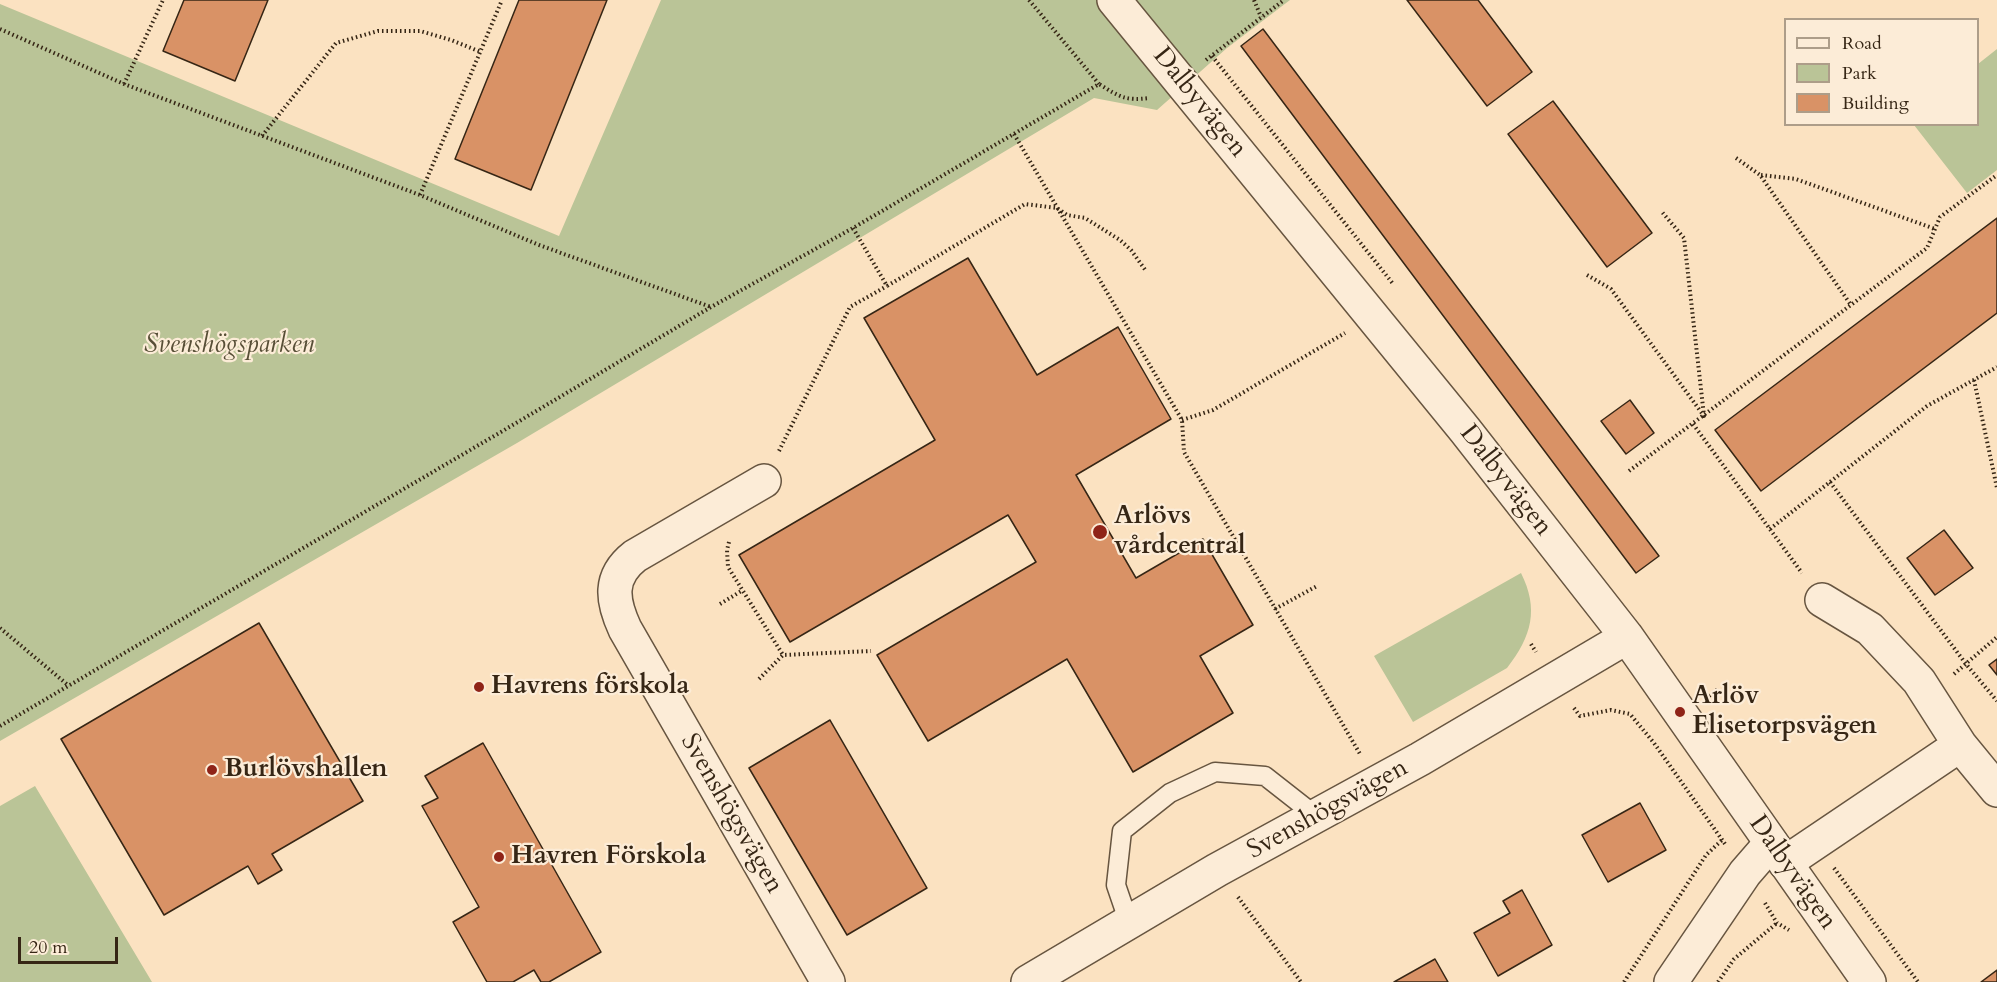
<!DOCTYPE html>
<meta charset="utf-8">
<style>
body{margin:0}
#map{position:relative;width:1997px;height:982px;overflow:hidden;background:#fbe2c1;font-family:Cardo,serif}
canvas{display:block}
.legend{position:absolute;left:1784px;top:18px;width:195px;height:108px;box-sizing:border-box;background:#fcecd7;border:2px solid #ad9d89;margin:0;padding:8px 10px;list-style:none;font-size:18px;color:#362615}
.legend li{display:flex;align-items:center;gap:12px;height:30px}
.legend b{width:30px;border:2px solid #ad9d89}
.scale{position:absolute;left:18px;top:937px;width:100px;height:27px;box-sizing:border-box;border:3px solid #362615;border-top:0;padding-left:8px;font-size:18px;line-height:21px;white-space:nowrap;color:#362615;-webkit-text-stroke:4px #fcecd7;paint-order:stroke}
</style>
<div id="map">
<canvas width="1997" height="982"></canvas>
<ul class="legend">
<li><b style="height:8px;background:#fcecd7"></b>Road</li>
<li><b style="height:16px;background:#bac497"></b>Park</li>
<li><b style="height:16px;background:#d99266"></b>Building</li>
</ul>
<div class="scale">20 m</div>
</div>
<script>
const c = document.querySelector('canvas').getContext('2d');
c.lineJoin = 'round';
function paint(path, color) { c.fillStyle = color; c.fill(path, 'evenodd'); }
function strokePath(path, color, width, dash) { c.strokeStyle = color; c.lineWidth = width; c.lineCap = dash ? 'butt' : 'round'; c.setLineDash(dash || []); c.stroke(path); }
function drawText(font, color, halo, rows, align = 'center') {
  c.font = font + ' Cardo,serif'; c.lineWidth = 4.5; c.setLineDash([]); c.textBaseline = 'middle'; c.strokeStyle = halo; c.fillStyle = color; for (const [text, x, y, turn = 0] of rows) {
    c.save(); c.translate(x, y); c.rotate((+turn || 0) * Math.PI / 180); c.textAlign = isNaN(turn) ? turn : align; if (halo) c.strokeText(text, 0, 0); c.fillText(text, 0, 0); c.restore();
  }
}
const green = new Path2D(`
 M661 0H1290L1227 48 1157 110 1094 98 517 443 0 741V4L559 236Z
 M1997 49V170L1967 193 1914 125 1978 124V64Z
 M1521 573C1539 609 1532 636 1507 668L1413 722 1374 656Z
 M35 786 152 982H0V806Z`);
const building = new Path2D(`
 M184 0H268L235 81 163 51Z
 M519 0H607L531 190 455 159Z
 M1407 0H1478L1532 72 1487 106Z
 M1263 29 1659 556 1636 573 1241 46Z
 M1553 101 1652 233 1607 267 1508 134Z
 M1997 218V313L1761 491 1715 430Z
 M968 258 1037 375 1118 327 1171 419 1076 475 1136 578 1203 539 1253 625 1200 656 1233 713 1133 772 1067 659 928 741 877 655 1036 562 1008 515 790 642 739 555 935 440 864 318Z
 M1630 400 1654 433 1626 454 1601 421Z
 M1944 530 1973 568 1935 595 1907 558Z
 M259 623 363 801 272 854 282 870 258 884 248 866 164 915 61 739Z
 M1997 659V675L1989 665Z
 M830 720 927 888 847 935 749 768Z
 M483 743 601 952 549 982H541L534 970 513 982H487L453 922 479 907 422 806 438 798 425 776Z
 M1640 803 1666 850 1608 882 1582 835Z
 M1522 890 1552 945 1498 976 1474 933 1510 913 1503 901Z
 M1435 959 1448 982H1394Z
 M1997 970V982H1981Z`);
const path = new Path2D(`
 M1029 0 1099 84
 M1254 0 1261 17
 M0 29 124 84 420 195 539 245 711 307
 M1212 56 1394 285
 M1206 60 1284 0
 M124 84 163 0
 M1014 134 1182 420 1184 452 1360 754
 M262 136 336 43 378 31H420L451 40 481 52
 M1736 158 1760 175 1851 305
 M1761 175 1796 179 1935 229
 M420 195 502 0
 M853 228 887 286 1025 204 1057 208 1067 215 1085 218 1120 240 1131 250 1146 271
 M1587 275 1611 289 1704 416 1684 238 1662 212
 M1974 380 1997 488
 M1182 420 1213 410 1345 333
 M1693 424 1802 573
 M779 451 850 307 887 286
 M1629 471 1927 248 1940 217 1997 175
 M1830 482 1966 664 1997 701
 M1770 529 1927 406 1997 367
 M729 542 727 550 728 567 783 655
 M720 604 743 590
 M1275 609 1317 586
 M0 628 69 686
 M1531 644 1536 652
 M1954 674 1997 637
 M759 679 783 655 871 651
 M1709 696 1718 689
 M1574 708 1580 716 1611 710 1630 714 1654 743 1725 844
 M0 726 506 429 711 307 853 228 1099 84C1120 97 1125 101 1150 98
 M1834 868 1918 982
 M1238 897 1301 982
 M1765 903 1777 923 1789 930
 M1624 982 1706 855 1722 840
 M1718 982 1734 959 1777 923`);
const service = new Path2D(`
 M1129 923 1116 885 1122 831 1170 793 1215 772 1265 776 1316 816`);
const minor = new Path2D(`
 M764 481 635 556C608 577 612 601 625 629L828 982
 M1822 600 1870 629 1919 681 1960 745 1997 790
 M1785 863 1960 745
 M1671 982 1745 873 1771 843`);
const tertiary = new Path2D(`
 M1114 0 1465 430 1627 637 1869 982
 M1028 982 1217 870 1420 759 1627 637`);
const markers = [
 [1100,532,8,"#8f2418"],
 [479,687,6,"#8f2418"],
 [1680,712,6,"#8f2418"],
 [212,770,6,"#8f2418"],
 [499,857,6,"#8f2418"]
];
const streetNames = [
 ["Dalbyvägen",1199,103,51],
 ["Dalbyvägen",1505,481,52],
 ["Svenshögsvägen",1328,810,-29],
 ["Svenshögsvägen",731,814,60],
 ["Dalbyvägen",1792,873,55]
];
const parkNames = [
 ["Svenshögsparken",229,346]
];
const poiNames = [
 ["Arlövs",1114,517],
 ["vårdcentral",1114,547],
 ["Havrens förskola",491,687],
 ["Arlöv",1692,697],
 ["Elisetorpsvägen",1692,727],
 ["Burlövshallen",224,770],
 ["Havren Förskola",511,857]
];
paint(green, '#bac497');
paint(building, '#d99266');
strokePath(building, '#362615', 1.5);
strokePath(service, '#675540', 21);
strokePath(minor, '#675540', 36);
strokePath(tertiary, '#675540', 36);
strokePath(path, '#362615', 4, [1.5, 3]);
strokePath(service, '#fcecd7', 18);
strokePath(minor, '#fcecd7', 33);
strokePath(tertiary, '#fcecd7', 33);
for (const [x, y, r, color] of markers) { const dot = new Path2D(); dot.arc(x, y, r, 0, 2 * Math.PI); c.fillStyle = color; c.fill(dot); strokePath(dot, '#fcecd7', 2); }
drawText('26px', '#362615', '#fcecd7', streetNames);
drawText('italic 26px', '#574e36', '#fcecd7', parkNames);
drawText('bold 26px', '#362615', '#fcecd7', poiNames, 'left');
</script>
